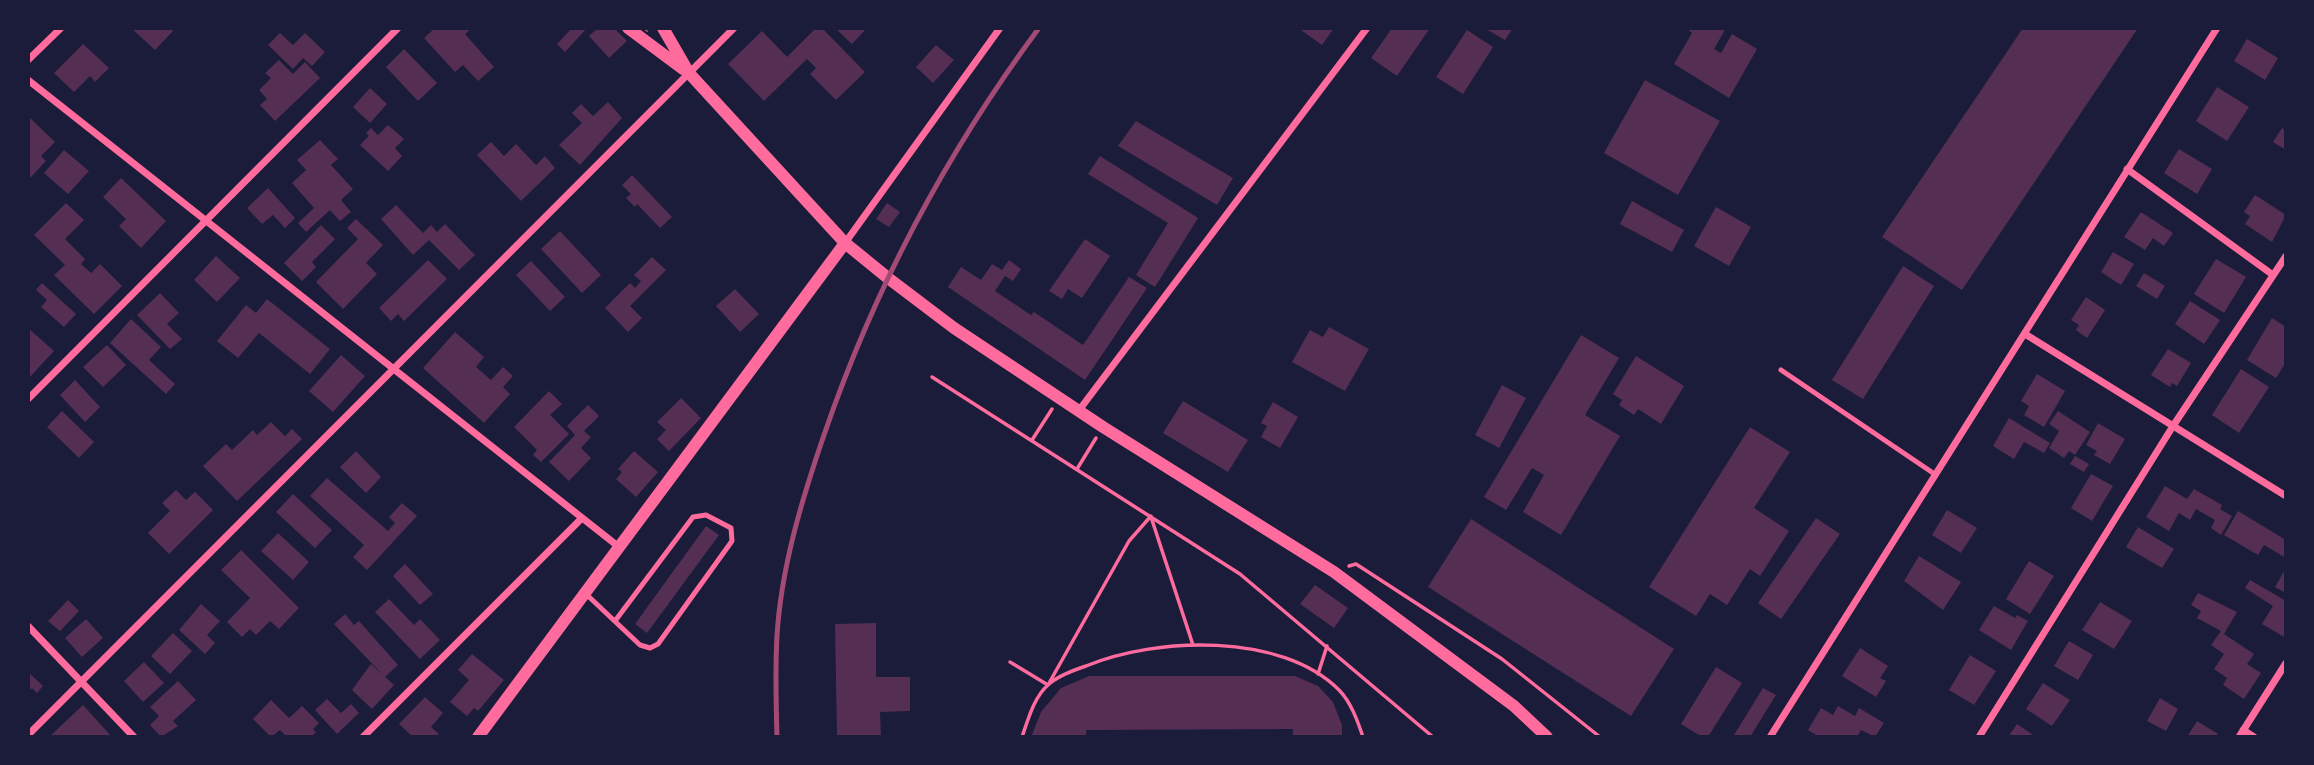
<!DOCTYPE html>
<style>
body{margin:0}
#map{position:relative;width:2314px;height:765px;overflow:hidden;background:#1b1b3a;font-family:"DM Sans",sans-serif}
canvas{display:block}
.frame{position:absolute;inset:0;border:30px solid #1b1b3a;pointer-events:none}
</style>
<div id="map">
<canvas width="2314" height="765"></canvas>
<div class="frame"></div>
</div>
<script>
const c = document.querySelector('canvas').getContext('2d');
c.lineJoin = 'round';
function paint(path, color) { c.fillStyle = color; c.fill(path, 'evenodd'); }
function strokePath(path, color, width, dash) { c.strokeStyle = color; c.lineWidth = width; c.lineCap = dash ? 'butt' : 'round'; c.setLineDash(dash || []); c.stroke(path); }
const building = new Path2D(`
 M131 28H170L173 31 155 50Z
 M435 28H472L465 34 494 67 478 81 463 65 455 72 424 38Z
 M572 28H587L565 52 557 44Z
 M598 28H614L627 41 609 58 589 36Z
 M816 28H822L865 72 836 100 810 74 816 68 807 59 764 101 728 64 762 31 787 57Z
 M835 28H867L852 44Z
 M1298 28H1334L1322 45Z
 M1392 28H1430L1397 76 1371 58Z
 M1484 28H1513L1505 40Z
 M1686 28H1726L1714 49 1721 53 1732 34 1757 49 1729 98 1674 64 1692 33Z
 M2023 28H2138L1962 290 1882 237Z
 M1467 30 1493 47 1463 94 1436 77Z
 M280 33 293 45 305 33 325 52 312 66 303 58 293 69 268 45Z
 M2247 39 2278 58 2265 80 2234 61Z
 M83 44 109 68 95 82 90 76 74 92 54 73Z
 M936 45 954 60 933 83 916 67Z
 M404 49 437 83 418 101 386 67Z
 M279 60 293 74 305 62 320 78 275 121 260 105 267 99 259 90 271 78 265 73Z
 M1645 80 1720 121 1678 195 1604 153Z
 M2217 87 2249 107 2227 141 2196 121Z
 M370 88 387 104 370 123 353 107Z
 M608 102 622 118 580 165 559 145 582 123 572 113 581 104 593 116Z
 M28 116 55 142 41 156 46 161 30 178Z
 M1136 121 1233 178 1217 205 1118 146Z
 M388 125 404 139 395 148 402 156 388 171 360 145 369 136 366 133 371 128 378 135Z
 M2282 128 2286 130V150L2273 142Z
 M320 140 338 159 331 165 353 189 341 200 351 212 340 221 330 210 306 232 298 223 314 208 292 183 306 170 297 160Z
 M491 142 504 156 516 144 536 165 545 156 555 168 521 201 477 155Z
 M2179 149 2212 169 2197 194 2164 173Z
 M64 150 89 171 68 194 44 173Z
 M1100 156 1198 218 1155 287 1136 275 1168 223 1088 174Z
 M632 175 672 217 660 228 637 204 635 207 626 198 631 194 622 185Z
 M121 178 166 221 141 248 119 226 126 219 103 197Z
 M268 188 295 218 285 228 273 215 262 224 247 208Z
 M2255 195 2286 215 2272 242 2245 224 2250 216 2244 212Z
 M1632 201 1684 230 1672 252 1620 224Z
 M66 203 84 220 65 239 85 259 81 264 91 273 100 264 122 286 94 314 54 275 65 265 34 235Z
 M887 203 900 212 889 227 876 219Z
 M396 205 423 233 431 225 437 232 445 224 475 255 459 270 429 240 413 255 381 219Z
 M1716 207 1751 227 1729 266 1694 246Z
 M2141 212 2173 233 2164 246 2153 238 2145 250 2124 237Z
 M356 219 383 245 366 263 377 274 343 309 316 282 358 239 347 228Z
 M321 225 335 239 312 262 316 267 302 281 284 263Z
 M560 231 601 275 582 293 541 249Z
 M1085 239 1110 256 1082 298 1068 289 1062 299 1049 291Z
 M2113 252 2134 264 2121 285 2101 272Z
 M216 256 240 278 217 302 194 280Z
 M652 257 666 270 630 306 642 318 628 332 605 308 630 283 635 288 641 281 634 275Z
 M2216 259 2246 277 2224 313 2194 294Z
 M428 260 447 279 404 321 398 314 391 321 379 308Z
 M1009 260 1021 269 1013 281 1005 276 995 291 1031 315 1034 312 1083 345 1129 277 1147 288 1085 380 948 287 961 267 981 280 992 264 1002 270Z
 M531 261 565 297 550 311 516 275Z
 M1903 266 1934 286 1863 399 1832 380Z
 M2144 273 2165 286 2157 299 2136 286Z
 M42 283 76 314 64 327 41 307 47 300 36 290Z
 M735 289 759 314 740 332 716 306Z
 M160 293 179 313 167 324 182 339 170 349 137 315Z
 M2086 297 2105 310 2087 338 2076 330 2079 325 2071 320Z
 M267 299 330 349 310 374 259 333 238 358 217 341 246 305 256 313Z
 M2190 301 2220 320 2204 344 2175 324Z
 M2272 318 2286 327V362L2276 378 2247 360Z
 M131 319 161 347 149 360 175 384 166 394 110 343Z
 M1329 327 1369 349 1345 391 1292 362 1310 330 1323 337Z
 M28 328 54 351 28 379Z
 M455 332 484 357 476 367 491 380 503 367 513 376 503 387 510 394 484 423 423 368Z
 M1581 335 1619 358 1585 415 1620 436 1561 535 1523 512 1544 475 1532 468 1506 510 1484 497Z
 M107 345 126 365 103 387 83 367Z
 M2168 349 2191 363 2177 386 2172 383 2170 387 2151 375Z
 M341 355 365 376 333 412 309 391Z
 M1636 356 1684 386 1661 424 1638 409 1634 415 1619 405 1622 400 1613 394Z
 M2241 369 2269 387 2239 433 2212 415Z
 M2037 374 2065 391 2044 427 2024 415 2029 406 2021 401Z
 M75 380 100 407 85 422 60 395Z
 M1502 385 1526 398 1499 448 1475 435Z
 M549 391 562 404 550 415 569 434 541 462 533 455 537 450 514 427Z
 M681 398 701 418 669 451 657 439 666 430 657 422Z
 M1183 401 1248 440 1228 472 1163 433Z
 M1273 402 1298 417 1280 448 1261 437 1267 426 1261 423Z
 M588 405 599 416 584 431 591 437 581 448 591 458 569 481 549 462 575 435 567 426Z
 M62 411 94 442 79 458 47 427Z
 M2058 411 2090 432 2075 455 2069 451 2064 458 2049 448 2059 431 2049 424Z
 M2009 418 2050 443 2044 453 2024 442 2014 459 1993 446Z
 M271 422 285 436 292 429 302 439 237 501 203 466 226 444 232 450 253 430 257 435Z
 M2098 423 2125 439 2110 464 2094 455 2097 451 2086 445Z
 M1750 427 1790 452 1754 508 1789 531 1760 576 1750 569 1727 605 1710 594 1696 616 1649 587Z
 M356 451 381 477 366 493 340 467Z
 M634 451 658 472 636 497 616 479 622 472 618 469Z
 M2075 456 2089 464 2084 472 2070 464Z
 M2091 474 2113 486 2092 521 2071 508Z
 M327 478 388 531 395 523 389 517 402 503 417 516 367 570 353 557 364 545 310 496Z
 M2165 486 2187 499 2194 489 2222 505 2220 509 2232 516 2221 535 2211 528 2215 520 2196 509 2190 520 2179 513 2169 531 2146 517Z
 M176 490 186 500 195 492 213 510 169 554 148 533 170 511 162 503Z
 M293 494 332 530 315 548 276 512Z
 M1947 510 1977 528 1961 553 1932 535Z
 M2238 511 2286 540V558L2264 545 2258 555 2224 535Z
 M1816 518 1840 534 1781 619 1758 603Z
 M1471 519 1674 649 1631 716 1428 587Z
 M706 526 719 535 647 633 635 624Z
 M2138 527 2174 549 2162 568 2126 547Z
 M278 533 309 562 293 580 261 551Z
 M241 550 299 608 279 629 270 621 256 635 250 629 242 637 227 622 250 598 221 570Z
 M1919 556 1961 582 1943 610 1904 581Z
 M2029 561 2054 576 2030 614 2006 599Z
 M405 564 433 594 420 605 393 576Z
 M2286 568V593L2275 587Z
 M2250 580 2286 601V638L2262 624 2273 606 2245 588Z
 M1315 585 1348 608 1334 628 1300 604Z
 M2198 593 2237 612 2224 634 2254 654 2247 664 2261 673 2244 699 2223 685 2227 678 2214 669 2224 654 2211 645 2221 631 2197 618 2201 611 2191 605Z
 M389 599 414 625 420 619 440 640 420 659 375 612Z
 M68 600 79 611 60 631 48 621Z
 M2100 602 2132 621 2114 649 2082 630Z
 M201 604 220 621 207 635 215 643 205 654 179 630Z
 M1994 606 2015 618 2017 615 2028 621 2011 650 1979 630Z
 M345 614 354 625 359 621 398 665 385 677 334 624Z
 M86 619 103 638 82 657 65 638Z
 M876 623V677H910V711L880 712 881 737H837L835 624Z
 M173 633 192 651 170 674 151 656Z
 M2069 641 2093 655 2078 680 2054 666Z
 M1860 648 1888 666 1880 678 1886 681 1876 697 1842 676Z
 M472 654 504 680 478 711 474 708 467 716 450 702 469 680 458 670Z
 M1970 655 1996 671 1974 705 1949 690Z
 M144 662 164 683 143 702 124 681Z
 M371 664 394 685 372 709 352 690Z
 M1716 667 1742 683 1708 737H1702L1681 724Z
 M28 672 43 686 37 693 32 688 28 692Z
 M1089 676H1295L1318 686 1333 702 1342 725V737H1293V729L1086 730V737H1031L1041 712 1061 688Z
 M178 681 196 700 173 721 178 726 161 737 150 725 159 716 150 707Z
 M2043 683 2070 700 2052 726 2026 709Z
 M1763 688 1776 695 1750 737H1737L1734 735Z
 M425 697 443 713 431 727 439 734 436 737H413L399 724Z
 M2160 698 2178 709 2166 731 2147 721Z
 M327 699 341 713 351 704 359 713 337 734 315 710Z
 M271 700 289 718 302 706 319 723 313 729 316 732 311 737H287L280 730 271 737 253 719Z
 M83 705 112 737H49Z
 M1838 706 1855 716 1859 708 1884 723 1875 737 1861 730 1857 737H1819L1808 730 1821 708 1833 715Z
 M2197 721 2218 734 2216 737H2187Z
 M2017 724 2036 737H2008Z`);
const path = new Path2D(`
 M932 377 1240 574 1433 737
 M1032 440 1052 409
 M1077 469 1096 438
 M1151 517 1193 645
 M1349 566 1356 564 1502 659 1600 737
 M1010 662 1048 685 1129 541 1151 516
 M1318 674 1327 646
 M1022 737C1028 720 1034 697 1048 685 1057 676 1074 670 1086 666 1156 637 1281 632 1339 690 1351 702 1358 722 1363 737`);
const service = new Path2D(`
 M1781 370 1936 475
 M586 594 640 645 650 648 658 644 732 541 731 528 706 515 693 517 615 621`);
const minor = new Path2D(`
 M28 60 61 28
 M28 80 619 547
 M2127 169 2273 275
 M845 243 1000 28
 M2025 334 2286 496
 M28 399 398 28
 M1080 409 1367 28
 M28 626 134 737
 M2243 730 2254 737
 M28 735 734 28
 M363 737 582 518
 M1770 737 2217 28
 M1979 737 2173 426 2286 256
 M2239 737 2286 663`);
const tertiary = new Path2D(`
 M628 28 683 69
 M663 28 689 73 845 243 888 278 954 328 1103 427 1334 572 1514 706 1547 737
 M478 737 845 243`);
const tram = new Path2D(`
 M644 28 647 31`);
const rail = new Path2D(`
 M777 737C776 704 775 669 777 636 781 568 802 499 824 435 874 289 947 152 1039 28`);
paint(building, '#542f53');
strokePath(path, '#ff6b9d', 3.5);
strokePath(service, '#ff6b9d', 5);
strokePath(minor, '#ff6b9d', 7);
strokePath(tertiary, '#ff6b9d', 12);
strokePath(tram, '#a44b75', 2);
strokePath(rail, '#a44b75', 5);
</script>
